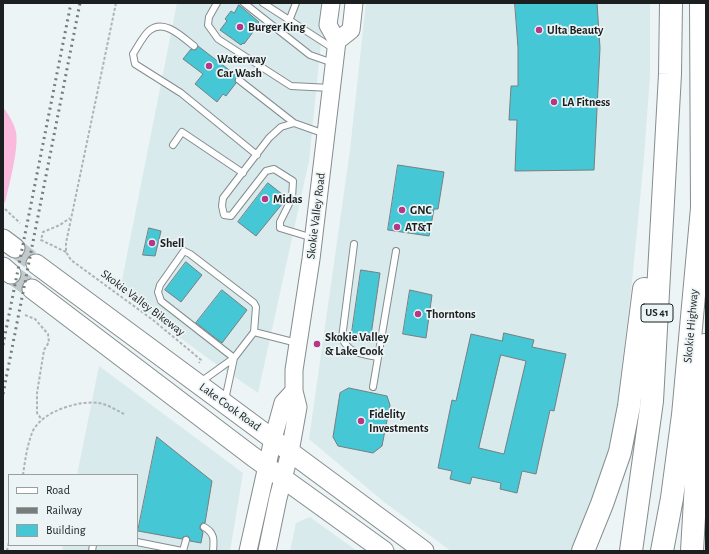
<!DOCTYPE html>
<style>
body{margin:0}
#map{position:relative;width:709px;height:554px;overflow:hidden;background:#ecf4f5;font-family:"Alegreya Sans",sans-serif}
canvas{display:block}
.frame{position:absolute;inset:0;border:4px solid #1c1f1f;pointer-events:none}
.legend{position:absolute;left:8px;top:474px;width:130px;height:72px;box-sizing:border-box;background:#ecf4f5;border:1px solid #999f9f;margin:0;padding:5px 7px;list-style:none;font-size:12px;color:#1c1f1f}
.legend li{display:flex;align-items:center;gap:8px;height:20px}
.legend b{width:20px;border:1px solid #999f9f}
</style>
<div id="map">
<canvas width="709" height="554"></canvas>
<div class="frame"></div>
<ul class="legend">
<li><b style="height:5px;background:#fff"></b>Road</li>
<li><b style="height:5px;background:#777c7d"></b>Railway</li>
<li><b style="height:11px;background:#45c7d5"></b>Building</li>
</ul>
</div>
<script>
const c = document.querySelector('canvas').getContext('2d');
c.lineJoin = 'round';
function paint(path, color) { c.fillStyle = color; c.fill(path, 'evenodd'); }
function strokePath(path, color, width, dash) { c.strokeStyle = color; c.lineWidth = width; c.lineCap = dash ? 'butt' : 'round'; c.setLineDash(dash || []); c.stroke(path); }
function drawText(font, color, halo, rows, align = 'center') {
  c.font = font + ' "Alegreya Sans",sans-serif'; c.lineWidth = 3.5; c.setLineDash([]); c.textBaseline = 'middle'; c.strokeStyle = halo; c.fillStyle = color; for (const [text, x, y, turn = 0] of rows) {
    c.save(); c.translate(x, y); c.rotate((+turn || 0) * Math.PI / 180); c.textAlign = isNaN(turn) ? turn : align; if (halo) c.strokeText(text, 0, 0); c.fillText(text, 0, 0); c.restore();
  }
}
const built = new Path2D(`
 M177 3H325L309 161 258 393 209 359 164 326 120 290Z
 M366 3H650V75L644 158 632 282 612 449 572 551H451L384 502 309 439 350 150Z
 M99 366 243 473 230 551H62L63 545H137V475H77Z
 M310 517 357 551H290L296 523Z`);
const green = new Path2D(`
 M3 107C8 114 14 123 16 132 19 149 9 185 5 203L3 200Z`);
const building = new Path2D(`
 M515 3H597L600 48 594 170 515 171 517 120H509L511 86H518V48Z
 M239 5 259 22 258 23 259 24 244 44 243 43 241 45 220 30 227 21 225 19 231 11 234 13Z
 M198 46 237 76 235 80 236 83 226 96 223 94 217 102 195 84 203 74 183 59 191 49 195 50Z
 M398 165 444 172 438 209H434L429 236 388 230Z
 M268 183 287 198 256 236 238 222Z
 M149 228 161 231 155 256 143 255Z
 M186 262 202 275 181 302 165 290Z
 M361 270 380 273 370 342 351 339Z
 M222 290 247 310 222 343 196 323Z
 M410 290 432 295 426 338 403 334Z
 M504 333 534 340 532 347 566 354 554 411 550 410 536 474 522 471 517 493 500 489 501 483 472 477 470 484 450 479 452 471 438 468 452 400 456 401 471 334 502 341ZM501 355 526 361 504 454 479 448Z
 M349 388 387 396 390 405 382 446 373 453 338 446 333 437 340 393Z
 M157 437 212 481 205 523H202L200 526V529L203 532 201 543 190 541 189 537 187 536 183 537 182 539 138 531Z`);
const primaryTunnel = new Path2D(`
 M15 248 36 264
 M11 274 32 289`);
const path = new Path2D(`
 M116 3 66 243V252L71 260 153 320 194 354 201 360 199 363
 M5 209 20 223
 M66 252 41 240 43 232 60 225 70 218
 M25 315 35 319 48 334 49 342 44 350 37 393V413L42 420
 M23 475C25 461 27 446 32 433 40 412 78 400 99 403 107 404 116 410 124 414
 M7 551 9 542`);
const lane = new Path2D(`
 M217 3 209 17 208 25 218 39 291 86 331 88
 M244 3 310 55 333 63
 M263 3 334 49
 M289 21 296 3
 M194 46C182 37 165 19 150 30 144 34 137 48 133 54L135 64 181 93 257 155
 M239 80 294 123
 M173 145 182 132 243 173
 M313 238 280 228V222L292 198 293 181 274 169 266 171 231 216 224 215 222 206 223 198 269 138 281 127 294 123 325 134
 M354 244 342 338C349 354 362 354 378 357
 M254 332 234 358 161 301 158 292 160 285 184 251 190 254 254 303 256 307 254 332 297 343
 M199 383 234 358
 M373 387 396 251
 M225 400 234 358
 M204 527C215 533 214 540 213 551
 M137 542 182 551
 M92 551 93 545
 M183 551 186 540`);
const secondary = new Path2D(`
 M337 41 351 30 354 3
 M248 551 273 439 283 403 294 391
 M267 551 278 498 290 452 298 407 294 391V370L311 259 337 41 328 25 331 3`);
const primary = new Path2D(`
 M3 239 15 248
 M36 264 424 551
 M3 267 11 274
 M32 289 252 456 384 551`);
const highway = new Path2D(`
 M583 551 602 504 620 452 629 406 644 289
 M631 551 652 401 670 74 671 3
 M662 551 672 498 683 415 702 208 701 3
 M692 551 704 345`);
const rail = new Path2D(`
 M3 345 71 3
 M3 394 80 3`);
const markers = [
 [240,27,4,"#b43887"],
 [539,30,4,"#b43887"],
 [209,66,4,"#b43887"],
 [554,102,4,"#b43887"],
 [265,199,4,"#b43887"],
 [402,210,4,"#b43887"],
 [397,227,4,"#b43887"],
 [152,243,4,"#b43887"],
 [418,314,4,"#b43887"],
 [317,344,4,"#b43887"],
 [361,421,4,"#b43887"]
];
const shields = [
 [657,313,32]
];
const shieldNames = [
 ["US 41",657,313]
];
const poiNames = [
 ["Burger King",248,27],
 ["Ulta Beauty",547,30],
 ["Waterway",217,59],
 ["Car Wash",217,73],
 ["LA Fitness",562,102],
 ["Midas",273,199],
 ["GNC",410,210],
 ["AT&T",405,227],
 ["Shell",160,243],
 ["Thorntons",426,314],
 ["Skokie Valley",325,337],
 ["& Lake Cook",325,351],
 ["Fidelity",369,414],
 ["Investments",369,428]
];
const streetNames = [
 ["Skokie Valley Road",316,216,-83],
 ["Skokie Valley Bikeway",143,303,37],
 ["Skokie Highway",691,326,-85],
 ["Lake Cook Road",230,407,36]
];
paint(built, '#d9eaec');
paint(green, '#f9badd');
paint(building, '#45c7d5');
strokePath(building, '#787f80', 1);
strokePath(primaryTunnel, '#c2c9ca', 19, [19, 10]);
strokePath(lane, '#858d8e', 8);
strokePath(secondary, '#858d8e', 19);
strokePath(primary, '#858d8e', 21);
strokePath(highway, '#858d8e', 24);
strokePath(path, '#adb4b5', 2, [3, 2]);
strokePath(lane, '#fff', 6);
strokePath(secondary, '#fff', 17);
strokePath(primary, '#fff', 19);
strokePath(highway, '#fff', 22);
strokePath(rail, '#777c7d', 3, [2, 4]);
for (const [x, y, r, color] of markers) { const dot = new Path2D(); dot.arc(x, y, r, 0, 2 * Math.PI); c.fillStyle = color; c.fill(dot); strokePath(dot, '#ecf4f5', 1.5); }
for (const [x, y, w] of shields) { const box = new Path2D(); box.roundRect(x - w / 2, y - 9, w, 18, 3); c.fillStyle = '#ecf4f5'; c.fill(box); strokePath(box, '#1c1f1f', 1); }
drawText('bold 11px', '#1c1f1f', null, shieldNames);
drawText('bold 12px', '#1c1f1f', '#ecf4f5', poiNames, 'left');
drawText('12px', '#1c1f1f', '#ecf4f5', streetNames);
</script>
